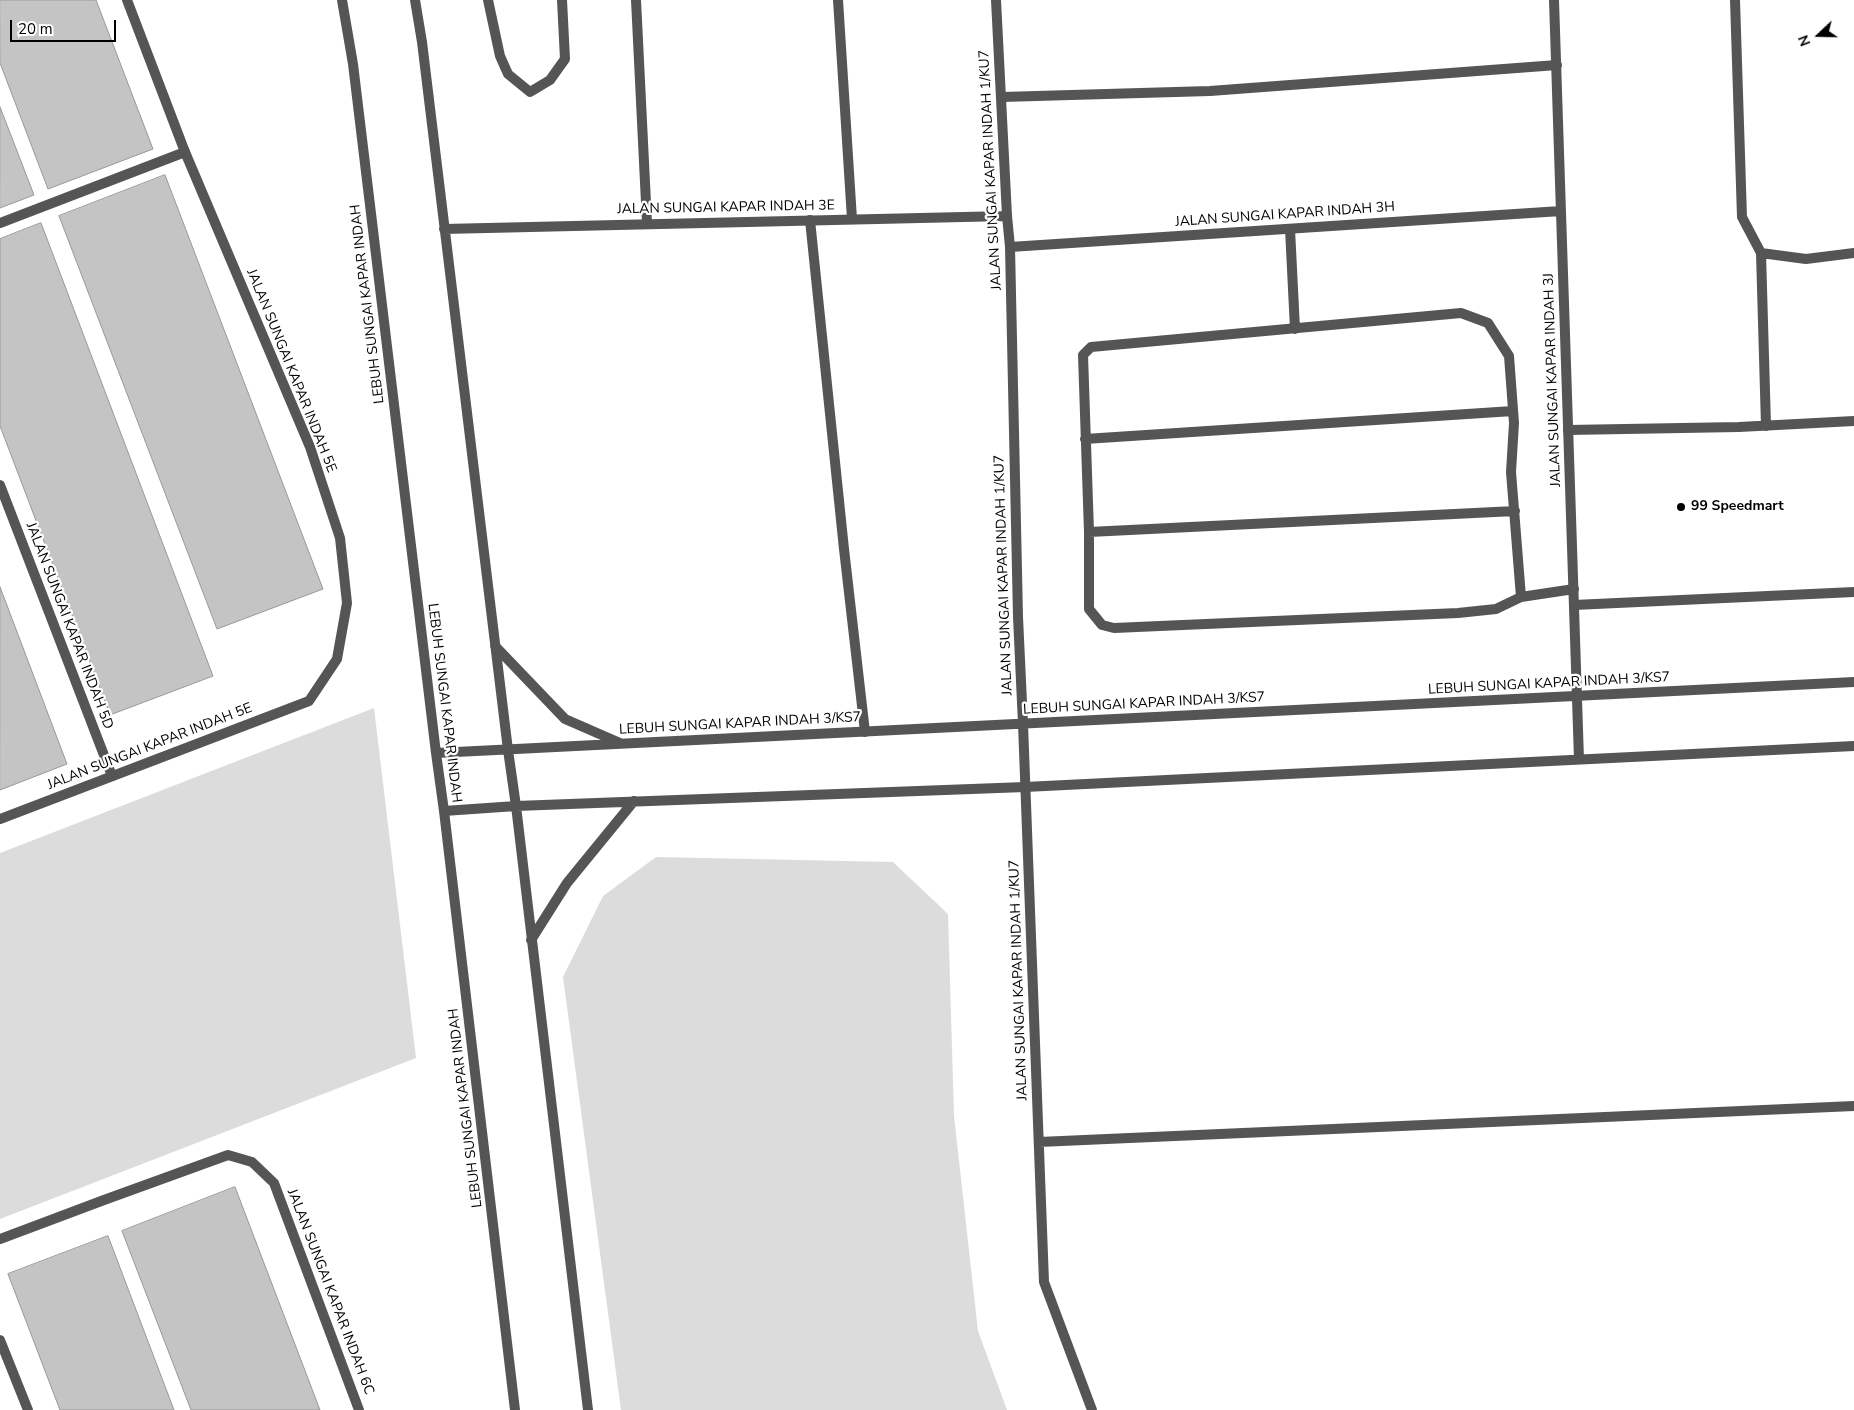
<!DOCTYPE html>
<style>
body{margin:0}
#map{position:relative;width:1854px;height:1410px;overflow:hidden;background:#fff;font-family:"Nunito Sans",sans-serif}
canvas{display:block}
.north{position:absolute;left:1794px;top:10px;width:50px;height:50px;-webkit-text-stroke:4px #fff;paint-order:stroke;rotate:249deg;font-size:14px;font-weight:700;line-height:20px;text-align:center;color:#000}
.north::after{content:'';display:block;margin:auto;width:18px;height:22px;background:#000;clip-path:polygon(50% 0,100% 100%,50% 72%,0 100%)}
.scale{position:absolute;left:10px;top:20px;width:106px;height:22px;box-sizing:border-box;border:2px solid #000;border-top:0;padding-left:6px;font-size:15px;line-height:18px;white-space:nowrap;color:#000;-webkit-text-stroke:4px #fff;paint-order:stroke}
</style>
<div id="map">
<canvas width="1854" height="1410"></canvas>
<div class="north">N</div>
<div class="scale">20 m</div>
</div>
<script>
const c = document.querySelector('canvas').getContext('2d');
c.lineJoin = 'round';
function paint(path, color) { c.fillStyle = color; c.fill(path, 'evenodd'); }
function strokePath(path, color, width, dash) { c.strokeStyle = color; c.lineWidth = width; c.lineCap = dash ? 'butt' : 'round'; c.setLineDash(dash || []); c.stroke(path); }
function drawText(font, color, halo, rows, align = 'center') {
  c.font = font + ' "Nunito Sans",sans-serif'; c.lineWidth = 4.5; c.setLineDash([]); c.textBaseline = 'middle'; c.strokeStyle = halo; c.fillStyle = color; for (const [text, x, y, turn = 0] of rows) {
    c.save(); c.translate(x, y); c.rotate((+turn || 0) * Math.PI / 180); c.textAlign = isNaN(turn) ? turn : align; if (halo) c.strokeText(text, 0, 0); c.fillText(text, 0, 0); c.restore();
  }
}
const green = new Path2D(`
 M374 708 416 1058 0 1219V853Z
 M656 857 893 862 948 914 954 1116 978 1331 1007 1410H621L563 977 603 896Z`);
const building = new Path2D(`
 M0 0H96L153 149 48 189 0 63Z
 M0 107 34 195 0 208Z
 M165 175 323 589 217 629 59 216Z
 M41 223 213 676 110 715 0 426V239Z
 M0 587 67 764 0 790Z
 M235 1187 320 1410H191L122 1231Z
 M108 1236 174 1410H60L8 1274Z`);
const lane = new Path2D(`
 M488 0 500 56 508 74 530 92 550 80 565 59 562 0
 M636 0 647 223
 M838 0 852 219
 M1735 0 1742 217 1761 253 1806 259 1854 253
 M1002 97 1210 91 1557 65
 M810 220 844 549 865 732
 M0 223 185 152
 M1290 229 1295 329
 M1761 253 1766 426
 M1568 430 1739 427 1854 421
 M1085 439 1513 411
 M1089 532 1515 511
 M1521 597 1511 472 1514 423 1509 356 1488 323 1461 313 1091 347 1083 355 1089 532V609L1102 625 1114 628 1458 613 1496 609 1521 597 1574 589
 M1574 605 1854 592`);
const street = new Path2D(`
 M342 0 353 64 436 753 444 811 515 1410
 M415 0 422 42 508 750 516 806 588 1410
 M996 0 1007 216 1010 247 1018 617 1023 724 1044 1282 1092 1410
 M1554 0 1579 759
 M444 229 1007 216
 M1010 247 1561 211
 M0 485 112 776
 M495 646 565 719 620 743
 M436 753 1854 682
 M444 811 516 806 1025 787 1854 746
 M0 819 309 701 337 659 347 603 340 538 310 447 185 152 127 0
 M531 940 567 883 634 801
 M1039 1142 1854 1106
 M0 1239 104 1200 228 1155 252 1162 274 1183 359 1410
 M0 1340 28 1410`);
const markers = [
 [1681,507,5,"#000"]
];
const streetNames = [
 ["JALAN SUNGAI KAPAR INDAH 1/KU7",991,170,-93],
 ["JALAN SUNGAI KAPAR INDAH 3E",726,208,-1],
 ["JALAN SUNGAI KAPAR INDAH 3H",1285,215,-4],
 ["LEBUH SUNGAI KAPAR INDAH",368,304,-97],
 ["JALAN SUNGAI KAPAR INDAH 5E",291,371,68],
 ["JALAN SUNGAI KAPAR INDAH 3J",1553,380,-92],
 ["JALAN SUNGAI KAPAR INDAH 1/KU7",1004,575,-92],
 ["JALAN SUNGAI KAPAR INDAH 5D",69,626,69],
 ["LEBUH SUNGAI KAPAR INDAH 3/KS7",1549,684,-3],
 ["LEBUH SUNGAI KAPAR INDAH",444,703,83],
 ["LEBUH SUNGAI KAPAR INDAH 3/KS7",1144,704,-3],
 ["LEBUH SUNGAI KAPAR INDAH 3/KS7",740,724,-3],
 ["JALAN SUNGAI KAPAR INDAH 5E",150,747,-21],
 ["JALAN SUNGAI KAPAR INDAH 1/KU7",1019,980,-92],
 ["LEBUH SUNGAI KAPAR INDAH",466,1108,-97],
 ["JALAN SUNGAI KAPAR INDAH 6C",330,1292,69]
];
const poiNames = [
 ["99 Speedmart",1691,507]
];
paint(green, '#dcdcdc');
paint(building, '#c4c4c4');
strokePath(building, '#999', 1);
strokePath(lane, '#555', 10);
strokePath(street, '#555', 10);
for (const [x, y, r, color] of markers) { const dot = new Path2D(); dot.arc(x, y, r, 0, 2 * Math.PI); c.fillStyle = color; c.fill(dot); strokePath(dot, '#fff', 2); }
drawText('14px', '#000', '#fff', streetNames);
drawText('bold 14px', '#000', '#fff', poiNames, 'left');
</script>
